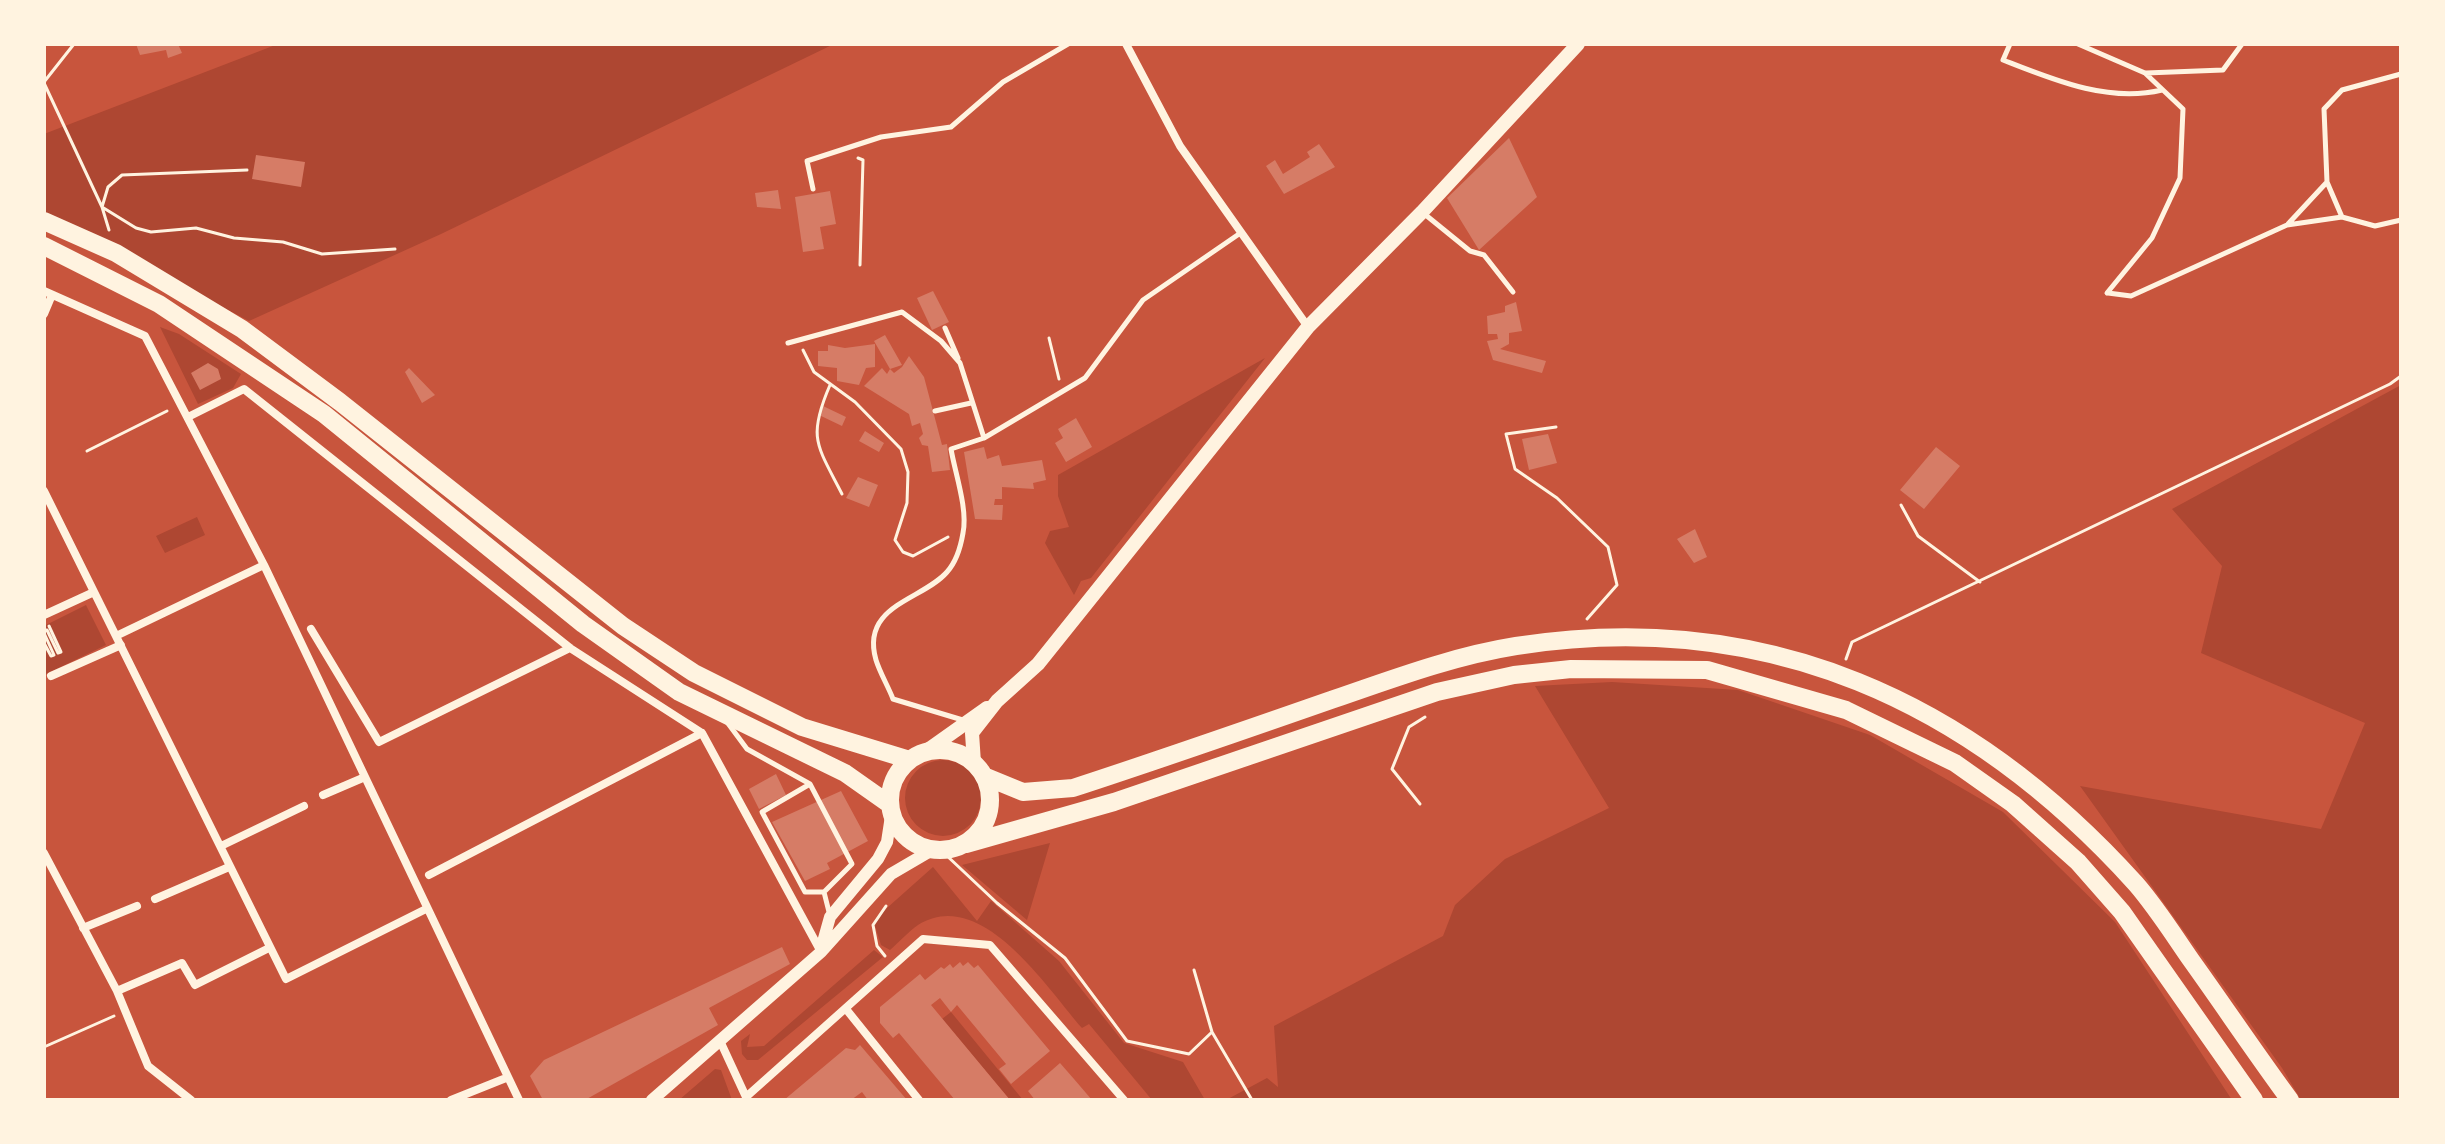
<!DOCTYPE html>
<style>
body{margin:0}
#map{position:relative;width:2445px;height:1144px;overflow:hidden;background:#c8553d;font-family:Manrope,sans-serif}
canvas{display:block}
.frame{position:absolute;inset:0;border:46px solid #fff3e0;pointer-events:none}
</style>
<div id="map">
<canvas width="2445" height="1144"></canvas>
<div class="frame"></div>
</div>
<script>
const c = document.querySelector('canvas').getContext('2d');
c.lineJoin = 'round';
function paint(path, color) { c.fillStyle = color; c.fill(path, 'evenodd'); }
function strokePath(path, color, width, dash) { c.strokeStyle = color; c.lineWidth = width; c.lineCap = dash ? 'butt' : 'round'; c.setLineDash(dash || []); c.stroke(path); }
const green = new Path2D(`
 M278 44H834L441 234 249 321 44 213V134Z
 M160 327 179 334 241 374 233 388 198 404Z
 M1265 358 1091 578 1081 581 1074 595 1045 543 1050 531 1069 527 1058 496V475Z
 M2401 385V1100H2301L2282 1068 2080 786 2321 829 2365 723 2201 653 2222 566 2172 509Z
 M197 517 205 535 165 553 156 536Z
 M86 605 106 645 44 675V626Z
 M1612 682 1738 690 1870 735 2003 812 2115 922 2232 1100H1226L1267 1078 1278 1087 1274 1026 1443 936 1455 905 1505 859 1609 808 1535 686Z
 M905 798a38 38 0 1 1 76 0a38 38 0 1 1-76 0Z
 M1050 843 1027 920 962 865Z
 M933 867 977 921 991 901 1059 961 1124 1043 1183 1062 1205 1100H1152L1089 1024 1082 1028C1047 988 981 885 918 925 908 932 899 942 890 950L881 945 875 926 878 916Z
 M874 950 883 957 758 1060H747L742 1054 741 1041 750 1034 747 1047 764 1046Z
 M951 1012 1023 1100H1010L942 1019Z
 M715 1069 721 1070 732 1100H679Z`);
const building = new Path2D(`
 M136 44H178L182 53 168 58 166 50 140 55Z
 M1509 138 1537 197 1479 250 1447 198Z
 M1319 144 1335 167 1284 194 1266 166 1275 160 1283 174 1310 157 1307 152Z
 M256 155 305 162 301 187 252 179Z
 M778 190 781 209 757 207 755 193Z
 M830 191 836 224 820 227 824 249 803 252 795 197Z
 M933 291 949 322 932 330 917 298Z
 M1516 302 1522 331 1509 333V344L1500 349 1546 361 1542 373 1493 360 1487 341 1498 339 1497 334H1488L1487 316 1505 312V306Z
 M885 335 902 365 890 369 894 373 902 367 909 356 924 377 942 445 947 444 950 470 932 472 928 446 922 445 919 438 923 434 920 423 912 426 909 414 864 386 882 368 887 374 890 369 874 341Z
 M875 344V367L866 368 859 385 837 381V368L818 366V351H828V345L845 348Z
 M208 363 218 369 221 379 200 390 191 373Z
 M409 368 435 395 422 403 405 372Z
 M823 406 846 417 842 426 819 415Z
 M1076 418 1092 447 1066 462 1055 443 1063 438 1058 429Z
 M865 431 884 443 879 452 859 441Z
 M1548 434 1557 463 1529 470 1522 439Z
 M984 447 987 459 999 455 1002 466 1042 460 1046 480 1033 483 1034 489 1002 487V499H995L994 505H1003L1002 520 975 519 964 452Z
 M1936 447 1960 466 1924 509 1900 490Z
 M858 477 878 485 869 507 846 498Z
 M1695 529 1707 557 1694 563 1677 539Z
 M776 774 786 795 759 809 749 789Z
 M841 791 868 841 827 863 830 869 805 881 772 822Z
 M782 947 790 964 709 1008 718 1025 585 1100H543L530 1076 544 1060Z
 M960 962 963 966 968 962 974 968 978 965 1050 1051 1011 1084 999 1069 1006 1064 957 1005 951 1012 940 998 931 1005 1010 1100H955L899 1033 893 1038 880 1023V1007L920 974 925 980 941 967 944 969 950 964 953 968Z
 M860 1045 907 1100H868L862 1092 851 1100H784L846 1048 855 1050Z
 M1060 1063 1074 1079 1092 1100H1035L1028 1091Z`);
const path = new Path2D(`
 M44 82 74 44
 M44 83 102 207 109 230
 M858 158 863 160 860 265
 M247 170 122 175 108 187 102 207 136 228 151 232 196 228 234 238 283 242 322 254 395 249
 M1049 338 1059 379
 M803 350 814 372 855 402 901 449 908 472 907 503 895 540 903 552 913 556 948 537
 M830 385C807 438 817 445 842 494
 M1556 427 1506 434 1515 469 1557 498 1608 547 1617 585 1587 619
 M87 451 167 411
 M1901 505 1918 536 1980 582
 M44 631 47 630 58 653 61 652 49 626
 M44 633 54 655 51 656 44 643
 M1846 659 1852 642 2390 384 2401 376
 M1420 804 1392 769 1409 727 1425 717
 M945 854 997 903 1065 958 1127 1041 1189 1054 1212 1032 1194 970
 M885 956 877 946 873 925 886 906
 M1212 1032 1252 1100
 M44 1047 114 1016`);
const service = new Path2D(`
 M2010 44 2003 60C2054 80 2108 103 2162 90
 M2078 44 2145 73 2183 109 2180 178 2152 238 2107 293
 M2146 73 2223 70 2242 44
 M2327 182 2342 217
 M813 189 807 161 881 137 951 127 1003 82 1068 44
 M1422 212 1470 251 1484 255 1513 292
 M2288 224 2327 182 2324 109 2342 90 2401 74
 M2108 293 2131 296 2287 225 2342 217 2375 226 2401 220
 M945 328 958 358
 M788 343 902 312 941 341 960 363 984 438 1085 378 1143 300 1239 234
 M935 411 971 403
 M966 721 893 699C888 686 880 673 876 660 860 605 923 600 947 572 956 562 961 545 963 533 968 509 955 473 951 449L984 438
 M727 722 747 749 810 784 852 864 824 892
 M810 784 762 812 805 892H824L830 916`);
const minor = new Path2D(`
 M1126 44 1180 146 1308 327
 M44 291 145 336 264 565 519 1100
 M44 314 52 295
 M188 417 244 389 570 648 702 733 820 950
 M44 491 286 979 426 909
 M44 615 94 592
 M311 629 379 742 570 648
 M116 636 264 565
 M51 676 121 645
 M323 795 365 777
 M221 846 304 806
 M44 853 117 991 148 1066 191 1100
 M429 875 702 733
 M155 899 229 867
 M83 928 137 906
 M117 991 182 963 195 985 269 948
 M846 1009 919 1100
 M721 1043 746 1097
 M451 1100 506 1078
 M747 1100 746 1097 923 939 990 945 1124 1100`);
const tertiary = new Path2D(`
 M821 949 830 917 878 859 887 842 891 816
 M652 1100 821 952 891 874 932 850`);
const secondary = new Path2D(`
 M925 752 987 708
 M974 763 972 733 997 701 1038 664 1308 327 1422 212 1578 44`);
const trunk = new Path2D(`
 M44 221 116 253 242 329 340 402 623 626 694 673 802 727 910 760
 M44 246 159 304 324 414 583 624 679 692 845 773 889 804
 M890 800a50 50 0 1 1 100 0a50 50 0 1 1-100 0Z
 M984 776 1023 792 1073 788C1159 760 1245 730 1331 700 1392 679 1453 656 1516 646 1766 607 1971 701 2136 884 2156 907 2173 934 2191 960 2224 1006 2256 1054 2290 1100
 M966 844 1114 802 1437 692 1514 675 1571 669 1707 670 1846 710 1955 763 2013 804 2078 862 2122 912 2254 1100`);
paint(green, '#ae4732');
paint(building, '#d67c66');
strokePath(path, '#fff3e0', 3);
strokePath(service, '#fff3e0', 5);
strokePath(minor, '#fff3e0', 8);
strokePath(tertiary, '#fff3e0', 12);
strokePath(secondary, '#fff3e0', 14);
strokePath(trunk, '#fff3e0', 18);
</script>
